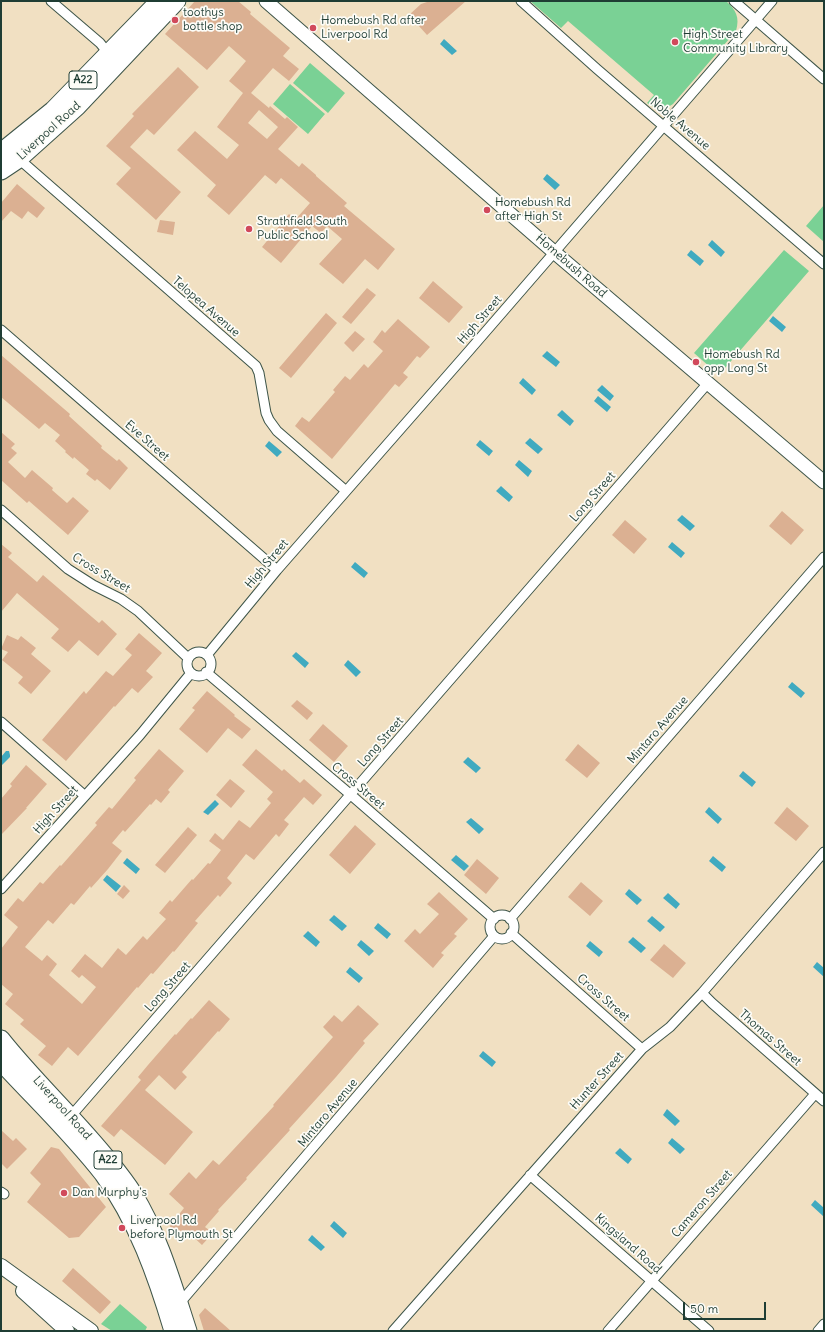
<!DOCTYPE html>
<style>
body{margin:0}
#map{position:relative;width:825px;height:1332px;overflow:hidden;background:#f1e0c2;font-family:Delius,sans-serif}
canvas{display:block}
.frame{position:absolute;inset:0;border:2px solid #1f3d34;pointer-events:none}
.scale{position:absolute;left:683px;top:1302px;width:83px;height:18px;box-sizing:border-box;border:2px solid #1f3d34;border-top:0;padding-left:5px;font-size:12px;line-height:14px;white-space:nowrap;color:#1f3d34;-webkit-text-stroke:3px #fdfcf7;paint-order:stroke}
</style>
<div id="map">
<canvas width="825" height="1332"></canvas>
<div class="frame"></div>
<div class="scale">50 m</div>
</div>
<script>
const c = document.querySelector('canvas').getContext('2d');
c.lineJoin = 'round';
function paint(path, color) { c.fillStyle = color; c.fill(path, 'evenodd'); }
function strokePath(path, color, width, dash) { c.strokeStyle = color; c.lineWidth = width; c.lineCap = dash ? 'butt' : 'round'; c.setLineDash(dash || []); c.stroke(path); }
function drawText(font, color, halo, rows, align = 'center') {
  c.font = font + ' Delius,sans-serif'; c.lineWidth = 3.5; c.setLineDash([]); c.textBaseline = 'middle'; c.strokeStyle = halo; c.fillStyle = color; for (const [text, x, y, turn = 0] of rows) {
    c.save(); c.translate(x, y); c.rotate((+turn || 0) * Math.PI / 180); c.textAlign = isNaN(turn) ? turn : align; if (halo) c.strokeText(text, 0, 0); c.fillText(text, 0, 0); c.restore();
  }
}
const green = new Path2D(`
 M530 1H726C736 10 740 17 736 31L673 104C665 110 655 109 647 103L654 95 568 21 561 28Z
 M310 63 345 93 328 113 293 83Z
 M290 84 325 114 308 134 273 104Z
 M824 205V242L806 226Z
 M784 250 809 271 719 375 694 353Z
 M120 1304 147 1327 145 1331H112L101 1324Z`);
const water = new Path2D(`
 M444 39 457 51 452 55 440 44Z
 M547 174 560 185 555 190 543 179Z
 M712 240 725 252 721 257 708 245Z
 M691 250 704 261 700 266 687 255Z
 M773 316 786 327 782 332 769 321Z
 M547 351 560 362 556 367 542 356Z
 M523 378 536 390 532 395 519 383Z
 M602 385 614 396 610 401 597 390Z
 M598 396 611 407 607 412 594 401Z
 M562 410 574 421 570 426 557 415Z
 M530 438 543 449 538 454 525 443Z
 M480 440 493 451 489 456 476 445Z
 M269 441 282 452 277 457 265 446Z
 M519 460 532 471 528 477 515 465Z
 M501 486 513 497 509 502 496 491Z
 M682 515 695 526 690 531 677 520Z
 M672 542 685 553 681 558 668 547Z
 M355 562 368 573 364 578 351 567Z
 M296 652 309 663 305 668 292 656Z
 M348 660 361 672 356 677 344 665Z
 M792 682 805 693 801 698 788 687Z
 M6 751H9L10 755V757L1 766V757Z
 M468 757 481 768 476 773 463 762Z
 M743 771 756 782 752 787 739 776Z
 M215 800 219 804 208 815 203 812Z
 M709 807 722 819 718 824 705 812Z
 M471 818 484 829 479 834 466 822Z
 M456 855 469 866 464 871 451 860Z
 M713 856 726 867 722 872 709 861Z
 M127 858 140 869 136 874 123 863Z
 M107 875 121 886 116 892 103 880Z
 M629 889 642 900 637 905 625 894Z
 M668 893 680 904 676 909 663 898Z
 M334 915 347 926 342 931 329 920Z
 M652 916 665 927 660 932 647 921Z
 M378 923 391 934 387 939 374 928Z
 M308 931 320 942 316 947 303 936Z
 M633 937 646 948 641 953 628 942Z
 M361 940 374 951 369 956 357 945Z
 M590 941 603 952 599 957 586 946Z
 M817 962 824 968V977L813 967Z
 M350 967 363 978 359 983 346 972Z
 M483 1051 496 1062 492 1067 479 1056Z
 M667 1109 680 1121 675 1126 663 1115Z
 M672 1138 685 1149 680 1154 668 1143Z
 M620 1148 632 1159 628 1164 615 1153Z
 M815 1200 824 1208 823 1216 811 1205Z
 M334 1221 347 1233 343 1238 330 1226Z
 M312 1235 325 1247 321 1251 308 1240Z`);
const building = new Path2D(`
 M195 1H238L251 12 250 14 290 48 283 56 299 69 289 81 273 68 251 93 269 108 270 106 285 119 287 117 298 127 278 149 299 167 302 163 316 175V176L347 203 344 206 395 249 378 270 365 259 343 284 319 264 342 239 327 226 321 233 312 226 281 263 262 247 289 214 295 220 310 203 281 178 276 184 265 175 229 215 207 196 216 185 177 150 195 131 227 159 239 145 217 127 243 93 229 81 246 61 229 46 207 70 165 34ZM259 110 278 127 267 139 248 123Z
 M430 1H466L427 35 409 15 421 4Z
 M178 67 199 87 154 135 147 129 130 147 181 192 156 220 116 184 131 168 106 146 134 116 132 114Z
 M17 184 45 208 37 218 28 211 22 219 11 211 1 222V203Z
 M160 220 175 222 173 235 157 232Z
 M433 281 463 307 449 323 419 298Z
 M367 288 376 295 351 324 342 317Z
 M326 313 337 323 291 378 279 368Z
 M398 319 430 347 420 358 417 356 403 373 408 377 399 387 395 384 332 459 295 426 302 417 309 422 335 392 333 390 345 376 350 380 364 364 368 368 383 351 373 342 382 330 385 333Z
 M355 331 365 339 353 352 344 343Z
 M1 355 70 414 69 416 102 446 101 448 117 461 119 459 128 468 110 490 97 479 95 481 86 474 89 470 74 457 73 459 65 452 66 451 55 441 60 435 45 423 39 429 1 397Z
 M1 432 15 444 11 448 17 453 8 462 25 478 32 470 53 488 52 490 67 503 73 497 89 511 68 535 29 501 27 503 1 480Z
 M782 511 804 530 791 545 769 526Z
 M625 520 647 539 634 554 612 535Z
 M1 544 12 553 8 557 37 582 43 575 99 623 102 620 117 634 98 656 79 640 68 652 51 638 59 629 17 593 1 612Z
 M139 633 162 653 146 671 153 677 138 693 132 688 115 707 114 706 66 761 42 740 84 691 86 694 106 671 113 676 132 655 125 649Z
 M7 635 18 640 21 636 36 648 31 654 51 671 31 694 18 683 23 677 2 660 8 652 1 649Z
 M207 691 235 715 234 716 251 729 242 739 228 728 207 753 179 729 195 710 192 708Z
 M297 700 313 713 307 720 291 706Z
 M323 724 348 746 334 762 309 740Z
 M578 744 600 763 587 778 565 760Z
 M159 749 184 771 168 790 170 792 161 803 156 799 151 805 150 804 125 832 123 830 112 843 122 851 108 869 91 888 90 886 74 905 71 903 53 924 48 920 25 947 42 961 47 955 57 964 49 975 82 1004 96 987 82 975 79 978 71 971 85 954 102 968 118 948 126 955 143 936 147 940 166 919 159 913 170 900 172 902 192 879 193 880 208 863 210 864 221 850 209 841 215 833 223 840 239 820 250 828 271 803 267 799 273 792 242 765 256 749 282 771 284 769 300 783 304 779 322 795 313 805 304 797 284 820 289 824 279 837 276 834 254 860 246 854 227 878 232 883 220 897 218 895 195 921 198 923 174 952 173 951 153 974 151 973 138 988 137 987 78 1056 68 1047 52 1066 38 1055 46 1046 20 1024 24 1020 5 1004 13 994 1 984V949L18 927 4 915 18 898 23 902 40 882 43 884 60 865 61 866 97 825 95 823 109 807 112 809 136 780 134 778Z
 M26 765 47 784 26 808H27L1 835V799L12 786 10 784Z
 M230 779 245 791 231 808 216 795Z
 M787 807 809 826 796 841 774 823Z
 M355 825 376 844 350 874 329 855Z
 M188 827 197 835 165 873 155 865Z
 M477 859 499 878 486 894 464 875Z
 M581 882 603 901 590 916 568 897Z
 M124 885 130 891 123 899 117 894Z
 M439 892 468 919 454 934 457 936 441 953 444 955 433 968 404 941 415 929 420 934 439 914 427 904Z
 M664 944 686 963 673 978 650 960Z
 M209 1000 230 1019 219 1032 218 1031 182 1072 187 1077 175 1090 159 1075 145 1090 193 1132 165 1165 121 1129 114 1137 101 1126 141 1080 138 1077 148 1065 175 1034 176 1035 191 1018 192 1019Z
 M358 1005 379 1024 363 1041 365 1043 336 1077 289 1129 290 1130 246 1178 247 1179 218 1210 219 1211 205 1227 213 1233 202 1245 189 1233 182 1242 176 1240 170 1226 184 1208 169 1194 189 1172 196 1179 213 1160 219 1165 274 1106 273 1105 333 1037 323 1027 334 1015 342 1022Z
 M1 1130 13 1141 16 1138 27 1149 7 1169 1 1163Z
 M51 1147 59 1149 106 1207 79 1237 69 1238 27 1202 41 1184 30 1173Z
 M73 1268 111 1302 100 1314 62 1281Z
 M205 1308 231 1331H204L199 1315Z`);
const street = new Path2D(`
 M51 1 100 43 108 53
 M521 1 597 69 824 264
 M734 1 824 79
 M19 159 256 366 259 373 266 413 269 420 277 431 346 491
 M1 330 277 570
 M1 510 68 569 93 585 121 599 138 611 188 658
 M187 664a12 12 0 1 1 24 0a12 12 0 1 1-24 0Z
 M207 655 277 570 468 352 772 1
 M206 672 351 795 494 919
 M1 722 85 796
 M1 889 140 735 191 673
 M490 927a12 12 0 1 1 24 0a12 12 0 1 1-24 0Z
 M510 919 824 557
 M511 933 642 1049
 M702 993 712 1003 824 1101
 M71 1116 708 383
 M530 1175 709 1331
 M1 1192 4 1194
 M179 1304 494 936
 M393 1331 642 1049 670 1027 702 993 824 852
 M608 1331 815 1094
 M818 1331 824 1324`);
const secondary = new Path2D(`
 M266 1 554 252 824 482`);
const primary = new Path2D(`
 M1 1266 91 1331
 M23 1291 67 1331`);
const highway = new Path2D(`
 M1 152 53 110 159 1
 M1 171 19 159 77 107 177 1
 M1 1039C35 1082 76 1119 110 1162 118 1172 126 1182 133 1193 159 1235 173 1285 188 1331
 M1 1062C35 1099 72 1134 103 1174 137 1220 157 1277 173 1331`);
const markers = [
 [175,20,4,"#d1495b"],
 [313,28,4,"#d1495b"],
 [675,42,4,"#d1495b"],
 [487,210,4,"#d1495b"],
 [249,229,4,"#d1495b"],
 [696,362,4,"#d1495b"],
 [64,1193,4,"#d1495b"],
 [122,1228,4,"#d1495b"]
];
const shields = [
 [83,80,28],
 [108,1160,28]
];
const shieldNames = [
 ["A22",83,80],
 ["A22",108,1160]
];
const poiNames = [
 ["toothys",183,13],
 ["bottle shop",183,27],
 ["Homebush Rd after",321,21],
 ["Liverpool Rd",321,35],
 ["High Street",683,35],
 ["Community Library",683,49],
 ["Homebush Rd",495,203],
 ["after High St",495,217],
 ["Strathfield South",257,222],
 ["Public School",257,236],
 ["Homebush Rd",704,355],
 ["opp Long St",704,369],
 ["Dan Murphy's",72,1193],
 ["Liverpool Rd",130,1221],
 ["before Plymouth St",130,1235]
];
const streetNames = [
 ["Noble Avenue",680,124,40],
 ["Liverpool Road",49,131,-42],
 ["Homebush Road",571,266,41],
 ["Telopea Avenue",206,307,41],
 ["High Street",480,320,-49],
 ["Eve Street",147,441,41],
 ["Long Street",593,497,-49],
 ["High Street",267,564,-50],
 ["Cross Street",101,573,31],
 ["Mintaro Avenue",658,730,-49],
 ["Long Street",381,742,-49],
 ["Cross Street",358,786,40],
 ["High Street",56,810,-48],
 ["Long Street",168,987,-49],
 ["Cross Street",603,998,41],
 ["Thomas Street",770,1038,41],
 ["Hunter Street",597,1081,-48],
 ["Liverpool Road",62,1108,48],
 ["Mintaro Avenue",328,1113,-50],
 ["Cameron Street",702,1204,-49],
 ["Kingsland Road",628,1244,41]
];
paint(green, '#7ad195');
paint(water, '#40aac0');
paint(building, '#dbb092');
strokePath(street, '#3e5549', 11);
strokePath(secondary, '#3e5549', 15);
strokePath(primary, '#3e5549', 16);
strokePath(highway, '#3e5549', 19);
strokePath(street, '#fff', 9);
strokePath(secondary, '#fff', 13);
strokePath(primary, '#fff', 14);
strokePath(highway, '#fff', 17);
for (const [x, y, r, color] of markers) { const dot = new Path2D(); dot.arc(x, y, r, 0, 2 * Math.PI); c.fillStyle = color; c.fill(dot); strokePath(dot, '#fdfcf7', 1.5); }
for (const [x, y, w] of shields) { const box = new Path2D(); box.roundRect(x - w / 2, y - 9, w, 18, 3); c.fillStyle = '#fdfcf7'; c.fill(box); strokePath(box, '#1f3d34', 1); }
drawText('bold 11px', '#1f3d34', null, shieldNames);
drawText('12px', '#1f3d34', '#fdfcf7', poiNames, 'left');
drawText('12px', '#1f3d34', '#fdfcf7', streetNames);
</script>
